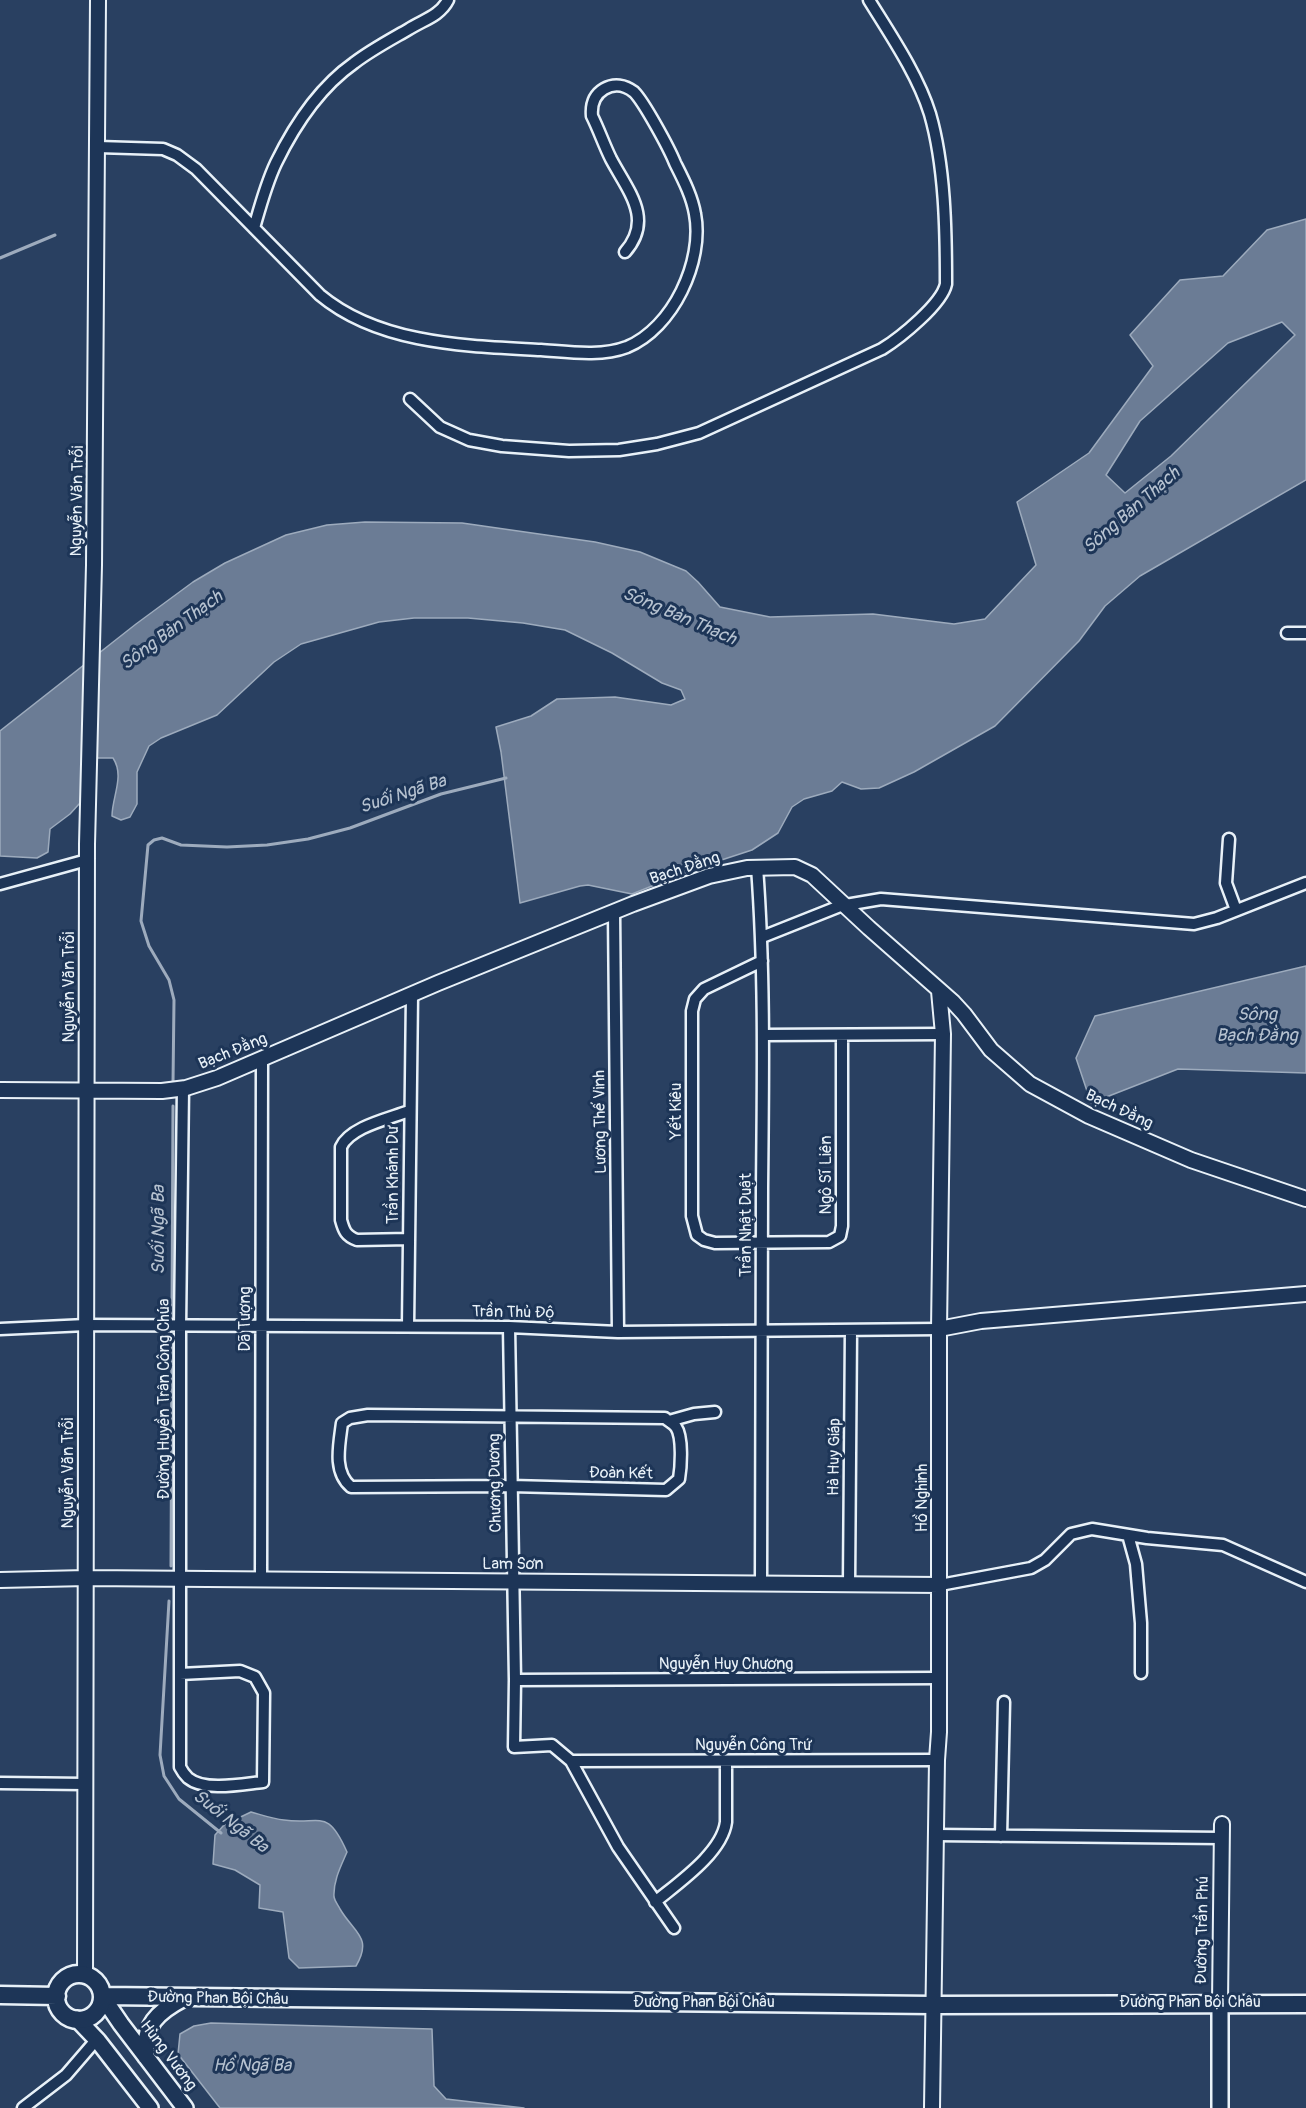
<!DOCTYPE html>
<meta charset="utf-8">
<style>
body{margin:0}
canvas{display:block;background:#294061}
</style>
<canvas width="1306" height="2108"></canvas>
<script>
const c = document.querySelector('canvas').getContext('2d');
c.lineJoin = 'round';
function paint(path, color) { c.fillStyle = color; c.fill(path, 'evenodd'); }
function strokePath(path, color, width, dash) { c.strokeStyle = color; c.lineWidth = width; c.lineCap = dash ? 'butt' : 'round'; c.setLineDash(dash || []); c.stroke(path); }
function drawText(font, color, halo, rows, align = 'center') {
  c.font = font + ' Pangolin,sans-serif'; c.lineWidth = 6; c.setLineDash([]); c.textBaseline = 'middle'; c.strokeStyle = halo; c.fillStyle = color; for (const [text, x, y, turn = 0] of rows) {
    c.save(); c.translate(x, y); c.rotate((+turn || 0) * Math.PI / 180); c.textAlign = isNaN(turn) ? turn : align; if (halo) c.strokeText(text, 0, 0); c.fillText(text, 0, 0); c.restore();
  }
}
const water = new Path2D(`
 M1306 219V480L1140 576 1105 606 1079 641 995 726 914 772 879 788 861 789 842 782 832 791 804 799 792 807 778 833 752 850 697 868 632 894 588 885 580 886 520 903 501 752 496 727 531 716 557 699 615 697 671 705 685 699 681 690 662 683 612 653 565 630 523 623 468 618H414L379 622 301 644 274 662 217 715 161 738 149 746 137 772V804L130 817 121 820 112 816C112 797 125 776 113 758H84L80 803 70 814 50 829 48 852 37 858 0 856V731L136 624 193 582 225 563 286 535 327 525 365 522 462 523 595 542 640 552 686 571 698 582 720 607 770 617 873 614 954 624 985 619 1036 565 1017 502 1089 453 1153 366 1130 335 1180 280 1223 276 1267 230ZM1282 322 1295 335 1171 456 1125 493 1106 475 1140 421 1228 343Z
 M1306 966V1073L1178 1069 1091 1103 1076 1058 1095 1016Z
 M251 1812C262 1815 273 1819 284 1820 321 1825 327 1807 347 1852 341 1866 333 1881 334 1897 335 1902 338 1905 340 1909 354 1933 373 1937 356 1966L299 1968 289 1958 283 1912 259 1908 260 1885 235 1870 213 1864 215 1835 224 1825Z
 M211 2023 432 2029 434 2086 446 2099 524 2108H220L178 2054 180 2034 194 2026Z`);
const stream = new Path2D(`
 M0 258 55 235
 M173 1083 174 1000 169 980 149 946 141 921 148 845 154 840 162 838 181 845 227 847 267 845 308 839 350 828 441 794 506 778
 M172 1318 173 1106
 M171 1566 172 1341
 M169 1601 160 1755 164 1776 179 1799 221 1833`);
const minor = new Path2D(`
 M98 147 163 149 177 155 196 169 320 295C380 345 468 346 541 350 569 352 601 357 627 347 673 328 704 261 695 214 692 196 683 179 675 163 669 148 644 102 634 92 625 85 614 83 604 89 594 95 591 105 592 116 599 130 604 145 611 159 628 191 654 219 625 252
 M254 228C260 207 266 184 276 163 294 126 320 87 354 63 371 50 390 40 409 29 423 20 440 16 448 0
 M410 399 440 427 469 440 502 446 569 451 619 450 657 444 699 433 882 349C900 338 942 304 946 284 946 230 945 166 930 114 918 75 890 34 869 0
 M1287 633H1306
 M1229 839 1226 883 1236 910
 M757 867C765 974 763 1082 762 1189 762 1320 762 1452 761 1584
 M0 884 87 860
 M614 912 618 1332
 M762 937 840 906 881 899 1194 924 1217 918 1306 883
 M762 961 704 989 695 999 692 1011V1216L697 1235 704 1240 715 1243 829 1242 840 1236 842 1226V1035
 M763 1035 943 1034
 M409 1239 357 1240C346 1236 344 1231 341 1220V1147C350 1127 388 1119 409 1111
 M408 1326 412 995
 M509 1327 515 1680 514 1747 552 1745 571 1761 618 1847 674 1928
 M0 1329 86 1325 509 1327 618 1332 939 1329
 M368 1415 665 1418C668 1421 673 1423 676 1427 683 1437 681 1467 679 1479L666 1490 511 1486 351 1487C333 1472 339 1446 342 1423L350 1418Z
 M669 1421 694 1414 715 1412
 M1128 1535 1136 1564 1141 1623V1673
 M261 1580 262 1059
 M849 1584 851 1330
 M940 1585 1031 1568 1045 1560 1071 1534 1092 1529 1147 1538 1223 1545 1306 1582
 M180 1674 240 1671 255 1677 264 1693 263 1782C243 1784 205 1792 188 1778 185 1775 182 1771 180 1767V1326L183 1089
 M515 1680 938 1678
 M571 1761 937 1760
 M0 1783 85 1784
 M936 1835 1222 1838
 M1001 1836 1004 1702
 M655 1902C678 1883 722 1853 726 1822V1761
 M23 2108 66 2075 97 2039`);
const tertiary = new Path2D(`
 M0 1090 162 1091 186 1088 217 1078 438 983 633 904 709 876 747 868 795 867 812 875 869 928 953 1002 964 1014 991 1050 1030 1084 1089 1116 1191 1160 1306 1199
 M939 1329 981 1321 1306 1294
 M0 1580 86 1578 940 1585
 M85 1974 87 844 94 565 98 0
 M1220 2003 1222 1824
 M932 2108 937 1760 939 1732V1329L943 1034 939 991`);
const secondary = new Path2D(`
 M102 1996 121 2024 185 2108
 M77 2019 98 2041 150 2108
 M146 2057C143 2025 157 2012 184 1998
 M1220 2108V2003`);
const primary = new Path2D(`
 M56 1997a23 23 0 1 1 46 0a23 23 0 1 1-46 0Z
 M0 1995 57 1996
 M102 1996 933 2005 1306 2004`);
const streetNames = [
 ["Nguyễn Văn Trỗi",78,501,-89],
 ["Bạch Đằng",685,869,-18],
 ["Nguyễn Văn Trỗi",70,987,-90],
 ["Bạch Đằng",233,1052,-22],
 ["Bạch Đằng",1119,1110,25],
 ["Yết Kiêu",677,1111,-90],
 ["Lương Thế Vinh",601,1122,-91],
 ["Trần Khánh Dư",394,1175,-90],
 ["Ngô Sĩ Liên",827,1175,-90],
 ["Trần Nhật Duật",747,1225,-90],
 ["Trần Thủ Độ",513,1313,1],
 ["Dã Tượng",246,1319,-90],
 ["Đường Huyền Trân Công Chúa",165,1399,-90],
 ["Hà Huy Giáp",835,1457,-89],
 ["Nguyễn Văn Trỗi",69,1473,-90],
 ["Đoàn Kết",621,1474,1],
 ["Chương Dương",496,1483,-91],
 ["Hồ Nghinh",923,1498,-90],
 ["Lam Sơn",513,1565],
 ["Nguyễn Huy Chương",726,1665],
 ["Nguyễn Công Trứ",754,1746],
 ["Đường Trần Phú",1203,1930,-89],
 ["Đường Phan Bội Châu",218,1999,1],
 ["Đường Phan Bội Châu",704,2003],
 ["Đường Phan Bội Châu",1190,2003],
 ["Hùng Vương",168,2056,53]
];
const waterNames = [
 ["Sông Bàn Thạch",1132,511,-41],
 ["Sông Bàn Thạch",679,617,23],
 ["Sông Bàn Thạch",172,631,-36],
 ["Suối Ngã Ba",403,795,-18],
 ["Sông",1257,1015],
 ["Bạch Đằng",1257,1036],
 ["Suối Ngã Ba",159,1230,-90],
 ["Suối Ngã Ba",230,1822,38],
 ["Hồ Ngã Ba",252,2066]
];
paint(water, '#6b7c95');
strokePath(water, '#9dabbd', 1.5);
strokePath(stream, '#9dabbd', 3);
strokePath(minor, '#e8f1f8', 15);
strokePath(tertiary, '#e8f1f8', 18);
strokePath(secondary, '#e8f1f8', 20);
strokePath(primary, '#e8f1f8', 21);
strokePath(minor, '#1d3557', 10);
strokePath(tertiary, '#1d3557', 14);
strokePath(secondary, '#1d3557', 15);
strokePath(primary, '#1d3557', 16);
drawText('16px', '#e8f1f8', '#1d3557', streetNames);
drawText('italic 18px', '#b6c2d0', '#1d3557', waterNames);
</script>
